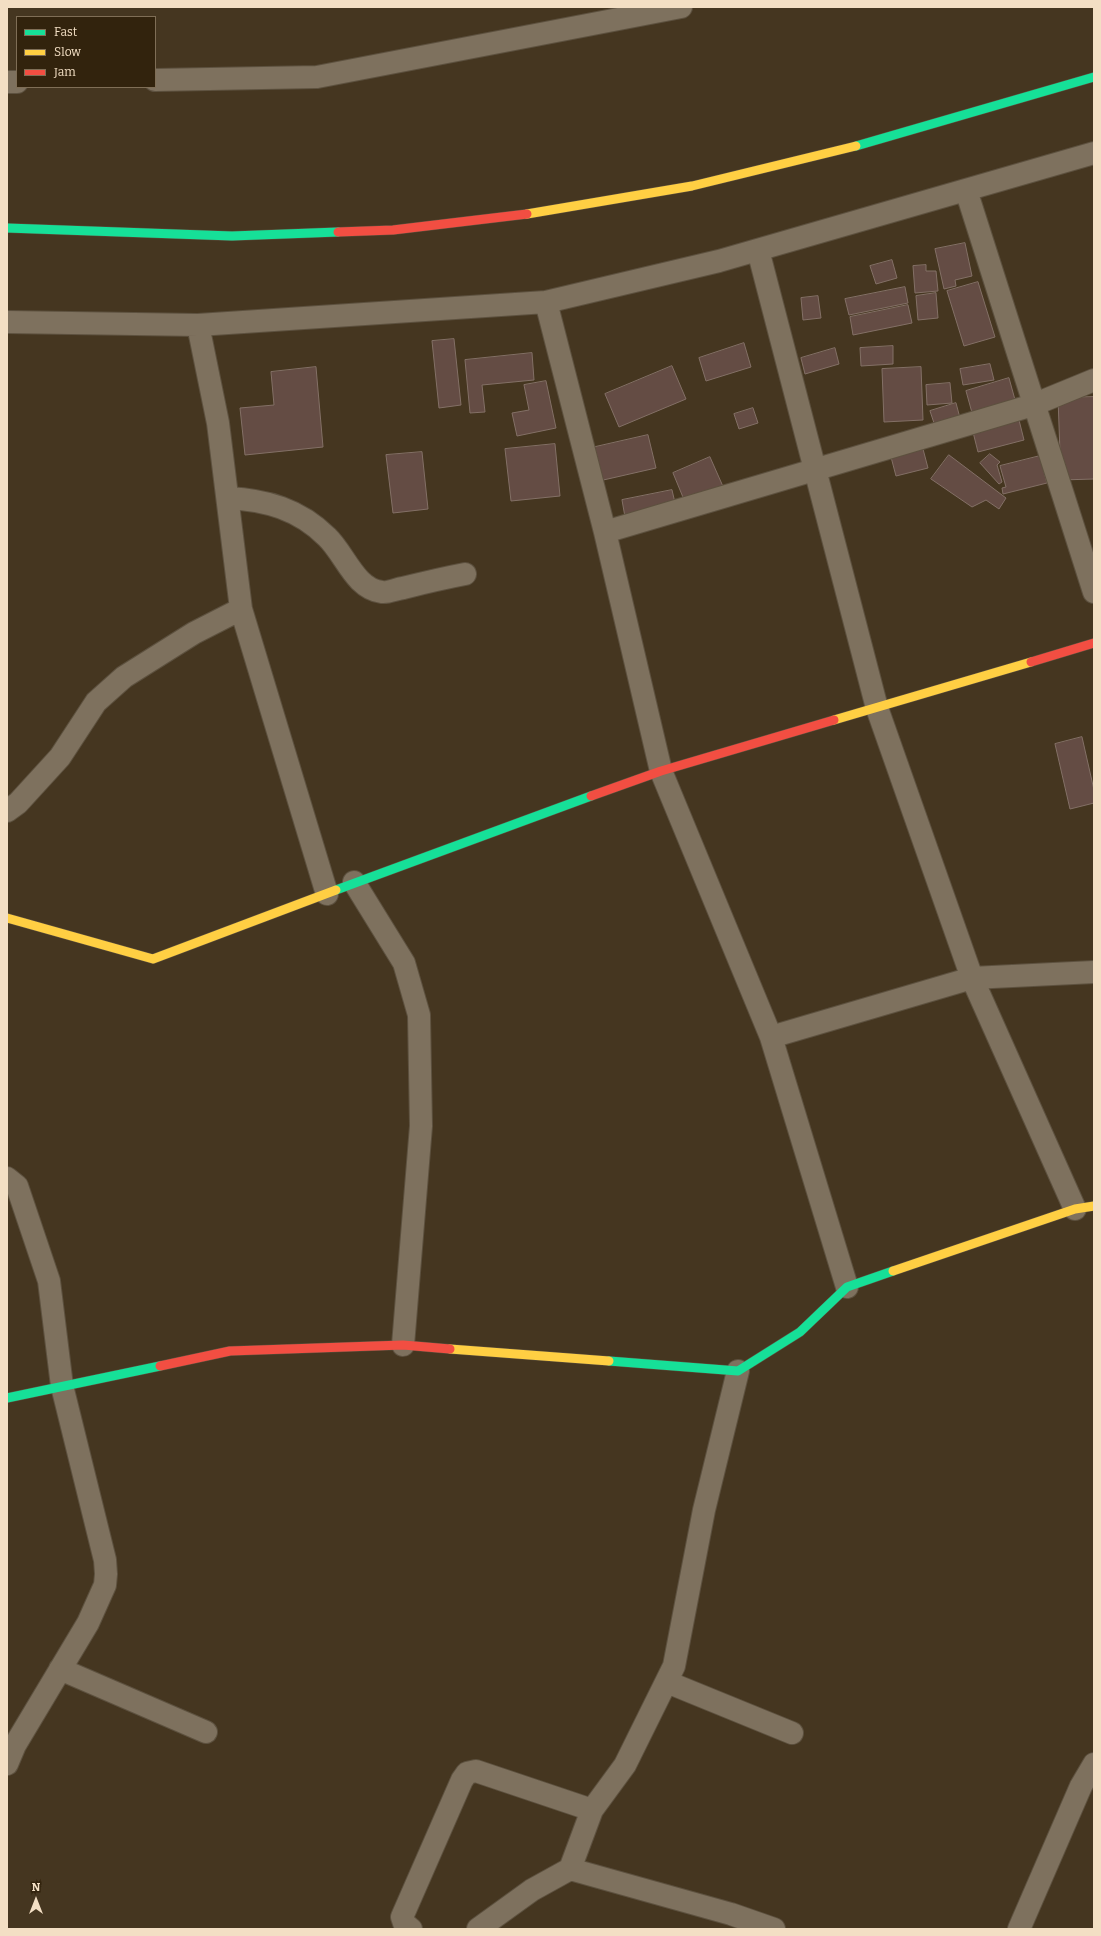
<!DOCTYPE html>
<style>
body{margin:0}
#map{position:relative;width:1101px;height:1936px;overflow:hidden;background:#453620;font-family:Bitter,serif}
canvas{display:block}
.frame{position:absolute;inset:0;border:8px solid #f3dfc4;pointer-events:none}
.legend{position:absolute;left:16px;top:16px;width:140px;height:72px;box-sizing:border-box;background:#32230d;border:1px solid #7f6e56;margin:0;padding:5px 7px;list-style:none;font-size:12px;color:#f3dfc4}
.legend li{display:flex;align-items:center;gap:8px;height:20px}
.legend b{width:20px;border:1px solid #7f6e56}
.north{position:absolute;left:16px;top:1880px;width:40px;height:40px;-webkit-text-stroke:3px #32230d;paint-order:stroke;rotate:0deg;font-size:11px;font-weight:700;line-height:16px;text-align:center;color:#f3dfc4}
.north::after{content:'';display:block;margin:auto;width:14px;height:18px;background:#f3dfc4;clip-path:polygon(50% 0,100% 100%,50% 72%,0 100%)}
</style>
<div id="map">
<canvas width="1101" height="1936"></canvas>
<div class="frame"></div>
<ul class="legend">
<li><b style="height:5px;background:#16e098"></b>Fast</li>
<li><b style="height:5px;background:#ffcf43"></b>Slow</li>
<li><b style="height:5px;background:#f24e42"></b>Jam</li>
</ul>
<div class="north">N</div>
</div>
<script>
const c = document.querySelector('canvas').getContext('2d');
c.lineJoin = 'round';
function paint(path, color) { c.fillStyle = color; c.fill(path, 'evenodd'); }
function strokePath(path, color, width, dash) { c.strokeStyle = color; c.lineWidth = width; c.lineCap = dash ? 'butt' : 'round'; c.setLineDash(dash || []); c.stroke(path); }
const building = new Path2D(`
 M965 243 972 276 955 280 956 286 944 289 935 249Z
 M892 260 897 278 876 284 870 266Z
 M926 265V271H936L938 291 915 293 913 266Z
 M978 282 995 337 964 346 947 291Z
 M905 287 908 303 849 315 845 299Z
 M936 293 938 318 918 320 916 296Z
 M818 296 821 318 803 320 801 298Z
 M908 305 912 323 853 335 850 317Z
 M454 339 461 405 439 408 432 341Z
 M744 343 751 367 706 381 699 358Z
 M893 346V364L861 366 860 348Z
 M835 348 839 364 805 374 801 358Z
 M532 353 534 380 482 385 485 412 470 413 465 360Z
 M990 364 994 380 963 385 960 369Z
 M672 366 686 399 619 427 605 394Z
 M316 367 323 447 245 455 240 408 274 405 271 372Z
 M921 367 923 420 884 422 882 369Z
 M1009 378 1017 407 974 420 966 391Z
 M546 381 556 428 517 436 512 413 529 410 524 385Z
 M950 383 952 403 927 405 926 385Z
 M1094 397V479L1061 480 1058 398Z
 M956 403 960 418 935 426 930 411Z
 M753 408 758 423 739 429 734 414Z
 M1019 420 1024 440 978 452 973 432Z
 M648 435 656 468 599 481 591 448Z
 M555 444 560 496 511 501 505 449Z
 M923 449 928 468 896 476 891 457Z
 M422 452 428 509 393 513 386 455Z
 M990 454 1000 462 997 465 1002 482 999 484 980 463Z
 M949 455 1006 498 999 509 986 500 972 507 931 479Z
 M1040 456 1047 483 1003 494 1002 488 1006 487 1000 466Z
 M710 457 725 491 687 507 673 473Z
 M672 490 676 507 625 517 622 500Z
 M1082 737 1094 790V803L1070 809 1055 744Z`);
const street = new Path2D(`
 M155 80 317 77 681 7
 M7 82H17
 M966 190 1094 592
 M758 250 877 708 972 978 1075 1209
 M546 302 605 532 661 771 771 1037 847 1287
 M7 322 198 325 546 302 719 261 1094 153
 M198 325 218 423 241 609 327 894
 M228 498C266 500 299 509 327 537 345 554 355 589 382 592 388 593 396 589 403 588 423 583 444 578 465 574
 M605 532 1033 405 1094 380
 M7 811 18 803 60 757 96 702 124 677 194 633 241 609
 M354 882 404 963 419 1015 421 1126 403 1345
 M771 1037 972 978 1094 972
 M7 1178 17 1186 49 1281 62 1386 105 1560 106 1574 105 1585 88 1623 15 1745 7 1764
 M60 1669 206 1732
 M667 1682 792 1733
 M570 1869 592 1810 625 1765 674 1666 704 1510 738 1371
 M411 1929 404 1923 402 1917 462 1780 467 1773 476 1771 592 1810
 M478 1929 532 1890 570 1869 731 1914 774 1929
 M1019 1929 1081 1786 1094 1764`);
const fast = new Path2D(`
 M856 146 1094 77
 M7 228 232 236 338 232
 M336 890 591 796
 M609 1361 738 1371 800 1332 847 1287 893 1271
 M7 1398 160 1366`);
const slow = new Path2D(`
 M527 214 692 186 856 146
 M834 720 1031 662
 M7 918 153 959 336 890
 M893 1271 1075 1209 1094 1206
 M450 1349 609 1361`);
const jam = new Path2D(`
 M338 232 393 230 527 214
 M1031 662 1094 643
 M591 796 661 771 834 720
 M160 1366 230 1351 403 1345 450 1349`);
paint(building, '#644c44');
strokePath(building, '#837066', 1);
strokePath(street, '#5d513f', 24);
strokePath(fast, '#5d513f', 10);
strokePath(slow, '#5d513f', 10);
strokePath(jam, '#5d513f', 10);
strokePath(street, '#7e715e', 22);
strokePath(fast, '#16e098', 9);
strokePath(slow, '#ffcf43', 9);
strokePath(jam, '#f24e42', 9);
</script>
